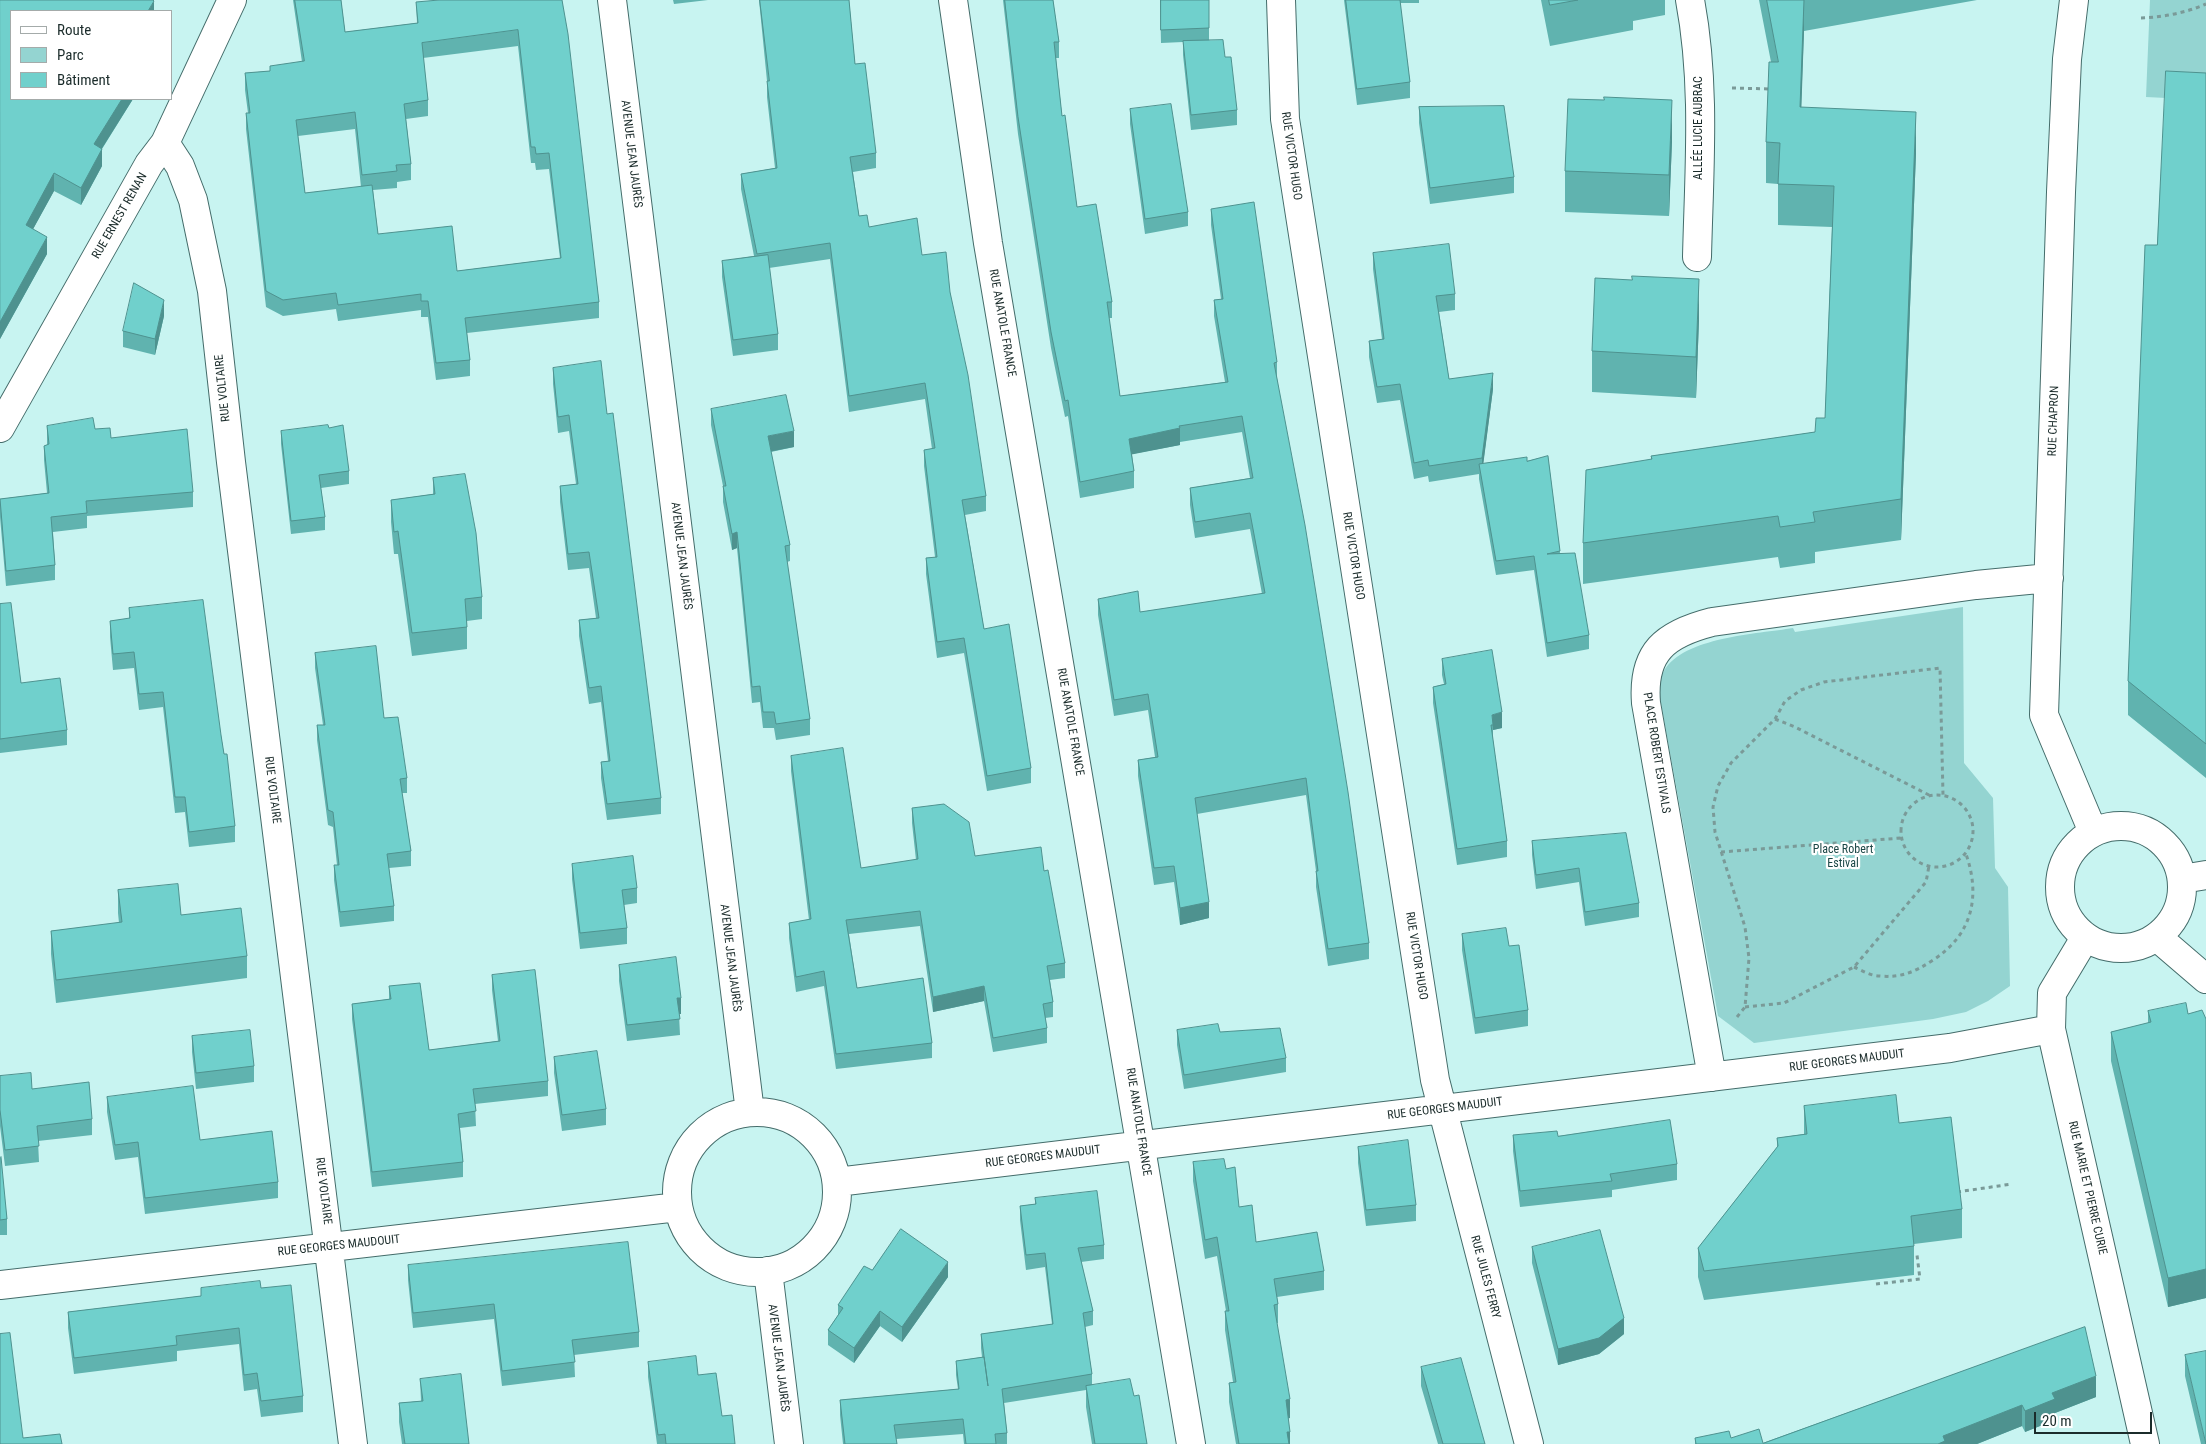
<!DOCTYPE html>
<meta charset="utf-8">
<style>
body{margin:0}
#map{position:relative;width:2206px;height:1444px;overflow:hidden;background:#c8f4f1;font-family:"Roboto Condensed",sans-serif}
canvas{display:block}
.legend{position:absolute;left:10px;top:10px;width:162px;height:90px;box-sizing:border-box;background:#fff;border:1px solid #a4abaa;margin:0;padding:6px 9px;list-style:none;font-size:15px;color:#1b2c2b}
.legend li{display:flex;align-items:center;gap:10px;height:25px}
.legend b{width:25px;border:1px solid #a4abaa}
.scale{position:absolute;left:2034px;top:1412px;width:118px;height:22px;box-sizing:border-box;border:2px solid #1b2c2b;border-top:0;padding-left:6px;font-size:15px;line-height:18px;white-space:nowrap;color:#1b2c2b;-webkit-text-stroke:4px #fff;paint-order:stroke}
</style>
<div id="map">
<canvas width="2206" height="1444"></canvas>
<ul class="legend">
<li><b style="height:6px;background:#fff"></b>Route</li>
<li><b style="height:14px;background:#94d4d1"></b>Parc</li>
<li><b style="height:14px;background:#70d0cc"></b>Bâtiment</li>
</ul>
<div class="scale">20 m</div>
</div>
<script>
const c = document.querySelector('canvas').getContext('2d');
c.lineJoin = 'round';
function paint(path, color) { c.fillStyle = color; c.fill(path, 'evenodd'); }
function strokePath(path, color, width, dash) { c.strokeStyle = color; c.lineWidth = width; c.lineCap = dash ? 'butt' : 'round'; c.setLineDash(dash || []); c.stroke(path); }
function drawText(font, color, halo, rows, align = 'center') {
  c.font = font + ' "Roboto Condensed",sans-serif'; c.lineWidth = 4.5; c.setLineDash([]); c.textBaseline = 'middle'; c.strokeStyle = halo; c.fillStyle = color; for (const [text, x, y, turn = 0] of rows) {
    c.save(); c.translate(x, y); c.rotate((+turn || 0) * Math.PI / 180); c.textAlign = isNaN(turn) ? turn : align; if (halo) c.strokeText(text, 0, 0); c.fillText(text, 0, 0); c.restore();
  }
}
const green = new Path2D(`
 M2150 0H2206V100L2146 97Z
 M1963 607 1964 763 1993 798 1995 868 2008 887 2010 986 1988 1001 1966 1012 1933 1019 1754 1043 1718 1016 1660 698C1659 689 1659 679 1664 671 1683 637 1758 634 1793 628L1795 632Z`);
const path = new Path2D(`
 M2141 18C2164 17 2185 13 2206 4
 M1732 88 1771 89
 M1775 719 1795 727 1929 795
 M1901 831a36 36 0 1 1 72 0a36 36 0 1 1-72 0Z
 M1721 852 1901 838
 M1854 967C1861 970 1871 976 1879 976 1901 978 1915 972 1933 960 1972 935 1981 897 1966 854
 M1745 1007 1784 1003 1854 967 1926 882 1929 866
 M1737 1017 1745 1007 1749 958 1745 927 1715 832 1713 807 1718 786 1731 763 1775 719 1785 701 1801 690 1824 682 1940 668 1943 795
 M1957 1192 2012 1184
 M1876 1284 1920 1279 1917 1255`);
const minor = new Path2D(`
 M612 0 750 1112
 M953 0 988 243 1191 1444
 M1281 0 1285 119 1435 1080 1529 1444
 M1690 0C1706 85 1699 171 1697 257
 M2074 0 2067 59 2061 192 2044 715 2093 832
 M165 143 180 166 193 200 212 291 231 462 353 1444
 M0 428 149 164 165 143 232 0
 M2060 887a61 61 0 1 1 122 0a61 61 0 1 1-122 0Z
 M2182 879 2206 875
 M2157 937 2206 979
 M2085 938 2052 993 2051 1029 2145 1444
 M1712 1077 1646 703C1642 652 1665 634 1712 622L1976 585 2049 578
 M677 1192a80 80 0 1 1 160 0a80 80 0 1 1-160 0Z
 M837 1182 1950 1048 2051 1029
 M768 1271 789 1444
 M0 1285 678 1207`);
const wall = new Path2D(`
 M0 0 154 11H11L133 99 102 149V166L81 205 54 191 33 229 47 254 0 339Z
 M293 0H341L345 32 417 23 416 2 562 0 599 302V318L467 333 470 360V376L436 380 428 317H421V310L338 321 336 309 283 316 266 307 246 129V113H248L245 90V73L270 71 302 62ZM518 46 531 163H535L536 170 549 169 560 258 457 271 378 234 373 190 397 188V182L411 180V164L406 119 428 116V100L423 58ZM355 129 361 187 305 193 298 136Z
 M673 0H708L674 4Z
 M759 0H849L855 64 876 153V168L853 172 859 216 869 227 922 255 950 292 986 496V511L965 515 984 629 1031 768V783L987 791 964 653 937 658 926 574V558L935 557 924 466V450L932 449 925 399 849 412 830 259 769 268 778 334V350L733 356 722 277V261L754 256 741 189V174L775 168 767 97V81Z
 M1003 0H1053L1059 42V58H1056L1062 116 1077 207 1112 302V318H1109L1120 396 1225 382 1214 316V300L1221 299 1211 225V209L1277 362V378L1369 943V959L1328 966 1316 887V871L1306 795 1197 814 1209 918 1180 925 1174 882 1154 885 1138 776V760L1155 757 1148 710 1114 716 1098 615V599L1140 612 1262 594 1250 529 1195 538 1190 505V488L1250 478 1242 432 1180 442V445L1132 454 1134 471V488L1080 498 1068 416 1065 417 1051 348 1018 134Z
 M1160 0H1209V40L1225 57 1237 110V125L1191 130 1183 55V42L1161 43Z
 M1344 0H1419V3H1400L1410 82V98L1357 105Z
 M1541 0H1665V15L1633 21V30L1550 46Z
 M1759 0H1977L1804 31 1801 107 1916 153 1901 540 1815 552V563L1780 568 1778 557 1583 584V543L1651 460V456L1815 432 1825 418 1832 227 1778 225V184L1766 183V142L1771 62Z
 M2206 73V778L2128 715V681L2157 245Z
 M1419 107 1514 177V193L1430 204 1419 123Z
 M1130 109 1188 212V226L1145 234 1130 124Z
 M1672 141 1669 216 1565 212V171Z
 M1373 253 1455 294V310L1439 312 1449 379 1493 389 1483 464 1527 461 1548 456 1560 553 1589 635V649L1547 657 1534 570 1496 575 1479 479V474L1429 482 1428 476 1414 479 1400 400 1377 403 1369 357V341L1382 339 1373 269Z
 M164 316 155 355 123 347V331Z
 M1699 320 1696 398 1592 392V351Z
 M553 368 607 414 661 798V814L607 820 601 778V762L608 761 601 702 589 704 579 636V620L596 618 589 568 568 570 560 502V486L576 484 569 431 558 433 553 384Z
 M711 409 794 447 771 452 790 545V561L787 562 810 719V735L776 740 774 728H763L760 702 752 703 737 548 732 550 723 502V486L711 425Z
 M47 426 95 429 111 438 193 492V507L87 516V528L53 532 55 565V580L6 586 0 517V499L47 493 44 460V446L47 445Z
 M281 431 349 471V484L321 488 325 517V530L291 534 281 444Z
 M433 478 482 597V619L467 621V649L412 656 398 554H394L391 522V500L433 494Z
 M0 604 21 683 67 730V745L0 753Z
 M129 608 221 735 235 826V842L189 847 185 812 175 813 163 707 139 710 134 668 113 670 110 637V621L129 619Z
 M315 653 384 718 407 778V793H402L411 851V866L389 868 394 906V921L340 927 334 880V865H337L333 827 328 825 317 740V725H323L315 668Z
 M1442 659 1502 728 1493 730V740L1507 841V857L1457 865 1433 703V687L1444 684 1442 675Z
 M791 756 861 868 916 860 912 823V808L975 856 1044 871 1065 963V978L1050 980 1053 1002V1017L1045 1018 1047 1028V1043L993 1052 984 1001 933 1012 920 926 849 934 857 988 932 1043V1058L836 1069 824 986 796 992 789 938V923L809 920 791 771Z
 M1532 841 1639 903V917L1585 926 1579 882 1536 889 1532 855Z
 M572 864 637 888V903L624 905 627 928V944L580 949 572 879Z
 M118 890 181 915 247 956V978L56 1003 51 954V931L119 923 118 913Z
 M1462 934 1509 946 1528 1010V1026L1475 1034 1462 950Z
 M619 965 681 1014H679L680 1035 627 1041 619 981Z
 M492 975 548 1081V1096L475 1104 476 1126 460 1128 463 1162V1177L372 1187 352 1019V1004L389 999V986L429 1050 498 1041 492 990Z
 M2148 1011 2188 1014 2206 1019V1298L2168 1307 2111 1061V1032L2148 1023Z
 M1177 1030 1220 1032 1286 1058V1072L1184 1089 1177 1045Z
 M192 1036 254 1066V1082L196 1089 192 1052Z
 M554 1057 606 1109V1125L562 1131 554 1073Z
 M0 1076 32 1089 92 1119V1135L38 1141 39 1162 5 1166 0 1126Z
 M107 1097 200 1140 278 1182V1198L145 1214 138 1157 115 1160 107 1112Z
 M1804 1106 1899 1123 1962 1209V1238L1914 1244V1275L1704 1300 1698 1277V1248L1777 1147V1138L1804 1134Z
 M1513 1135 1558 1136 1677 1164V1180L1612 1190V1197L1520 1207 1513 1151Z
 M1358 1147 1416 1205V1221L1366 1226 1358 1163Z
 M0 1158 7 1219V1235H0Z
 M1193 1162 1226 1169 1239 1207 1256 1242 1324 1271V1290L1277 1297 1278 1304V1323H1277L1290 1418H1288L1290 1444H1236L1229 1402V1383L1233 1382 1225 1330V1311H1226L1217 1256 1205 1259 1193 1181Z
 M1035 1198 1104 1245V1259L1081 1262 1093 1311V1325L1085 1327 1092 1374V1385L1134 1396 1147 1444H1092L1086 1407V1390L1004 1403 1007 1433V1444H964L963 1434 896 1439 897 1444H843L840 1415V1400L958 1389 956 1375V1361L982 1357 981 1348V1334L1052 1324 1045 1267 1026 1270 1020 1220V1206L1035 1204Z
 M1532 1247 1624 1334 1599 1354 1558 1365 1532 1263Z
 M408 1265 639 1332V1347L574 1355 575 1377 502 1386 494 1319 413 1328 408 1280Z
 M872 1270 948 1277 902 1342 880 1326 854 1363 828 1345V1330L838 1315V1305Z
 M201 1288H261L303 1396V1412L261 1417 257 1389 244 1391 239 1344 177 1351V1361L74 1374 68 1328V1312L201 1296Z
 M2085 1327 2096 1397 2055 1413V1420L2025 1432 2022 1426 1977 1444H1695V1438H1731L1763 1443Z
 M2185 1355 2206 1444H2201L2185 1376Z
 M648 1362 698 1375 722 1416 735 1444H657L648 1377Z
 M1421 1367 1485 1444H1438L1421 1386Z
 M420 1379 469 1444H402L399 1422V1403L421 1401Z`);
const shadedWall = new Path2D(`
 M1804 0V31L1800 148V107Z
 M154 1V11H148Z
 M122 99H133L94 161V144Z
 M1672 100V141L1669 216V175Z
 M1916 112V153L1901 540V499Z
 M102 149V166L81 205V188Z
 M54 173V191L26 242V225Z
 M47 237V254L0 339V322Z
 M1699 279V320L1696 398V357Z
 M164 300V316L155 355V339Z
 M1493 373V389L1482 474V458Z
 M1180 428V445L1129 455V439Z
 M794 431V447L768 452V436Z
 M737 532V548L732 550V534Z
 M1502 712V728L1493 730 1492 715Z
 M1209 902V918L1180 925V908Z
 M984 986V1001L933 1012V997Z
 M677 998H681V1014H677Z
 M948 1262V1277L902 1342V1327Z
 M2206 1269V1298L2168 1307V1278Z
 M880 1311V1326L854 1363V1348Z
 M1624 1318V1334L1599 1354 1558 1365V1349Z
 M2096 1376V1397L2055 1413V1420L2025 1432V1411L2052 1393Z
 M1290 1399V1418L1286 1419V1400Z
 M2022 1405V1426L1977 1444H1938L1943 1436Z
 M1287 1432H1290V1444H1287Z`);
const building = new Path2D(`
 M0 0H153L154 1 148 11H11V99H122L94 144 102 149 81 188 54 173 26 225 47 237 0 322Z
 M295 0H341L345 32 418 23 416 2 439 0H562L568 34 599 302 465 318 470 360 436 363 428 301H421V294L338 305 336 293 283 300 266 291 246 113H250L245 73 270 71V66L304 61ZM518 30 531 147H535L536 154 549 153 561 258 457 271 452 226 378 234 372 185 305 193 296 120 355 112 362 175 397 171 396 165 411 164 404 104 428 100 422 43Z
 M760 0H849L855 64 865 63 876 153 850 157 859 216 867 215 869 227 917 218 922 255 946 252 950 292 968 375 986 496 962 500 984 629 1009 624 1031 768 987 776 964 638 937 642 926 558 937 557 924 450 935 448 925 383 849 396 830 243 757 254 741 174 777 168 767 81H769Z
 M1005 0H1053L1059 42H1054L1062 116 1065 115 1077 207 1096 204 1112 302H1107L1120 396 1228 382 1214 300 1223 299 1211 209 1254 202 1277 362 1274 363 1305 525 1348 792 1369 943 1328 949 1316 871H1318L1306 778 1195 798 1209 902 1180 908 1174 866 1154 868 1138 760 1158 757 1148 694 1114 700 1098 599 1138 591 1140 612 1265 593 1250 513 1195 522 1190 488 1253 478 1242 416 1179 426 1180 428 1129 439 1134 471 1080 482 1068 400 1065 401 1051 332 1018 117Z
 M1161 0H1209V28L1161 30Z
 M1346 0H1400L1410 82 1357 89Z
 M1549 0H1578L1550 5Z
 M1767 0H1804L1800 107 1916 112 1901 499 1813 512 1815 522 1780 527 1778 516 1583 543 1586 470 1652 459 1651 456 1815 432 1816 418H1825L1834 186 1778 184 1780 143 1766 142 1769 62H1778Z
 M1223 40 1225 57H1231L1237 110 1191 115 1183 41Z
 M2166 71 2206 73V744L2128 681 2145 245H2157Z
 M1604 97 1672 100 1669 175 1565 171 1568 99 1604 100Z
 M1171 104 1188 212 1145 219 1130 109Z
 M1504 106 1514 177 1430 188 1419 107Z
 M1449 244 1455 294 1436 296 1449 379 1493 373 1482 458 1429 466 1428 460 1414 463 1400 384 1377 387 1369 341 1384 339 1373 253Z
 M768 255 778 334 733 340 722 261Z
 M1632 276 1699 279 1696 357 1592 351 1595 278 1632 280Z
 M134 283 164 300 155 339 123 331Z
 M601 361 607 414 613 413 661 798 607 804 601 762 610 761 601 686 589 688 579 620 599 618 589 552 568 554 560 486 578 484 569 415 558 417 553 368Z
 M786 395 794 431 768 436 790 545 785 546 810 719 776 724 774 712H763L760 686 752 687 737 532 732 534 723 486H726L711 409Z
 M93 418 95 429 110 428 111 438 187 429 193 492 86 501 87 513 51 517 55 565 6 571 0 499 49 493 44 446 49 444 47 426Z
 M328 425 329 428 343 425 349 471 319 475 325 517 291 521 281 431Z
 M1548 456 1560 551 1547 554 1575 553 1589 635 1547 643 1534 556 1496 561 1479 464 1527 457V461Z
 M465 474 476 533 482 597 465 599 467 627 412 633 398 531 394 532 391 500 435 494 433 478Z
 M203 600 221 735 224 754H227L235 826 189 832 185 797H175L163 692 139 694 134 652 113 654 110 621 130 618 129 608Z
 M11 603 21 683 60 678 67 730 0 739V604Z
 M376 646 384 718 398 717 407 778 400 779 411 851 387 854 394 906 340 912 334 865H339L333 812 328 810 317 725H325L315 653Z
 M1492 650 1502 712 1492 715 1493 725H1491L1507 841 1457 849 1433 687 1446 684 1442 659Z
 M843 748 861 868 918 859 912 808 944 804 969 822 975 856 1041 847 1044 871 1048 870 1065 963 1047 966 1053 1002 1043 1004 1047 1028 993 1038 984 986 933 997 920 911 846 920 857 988 923 978 932 1043 836 1054 824 971 796 977 789 923 811 919 791 756Z
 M1626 833 1639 903 1585 912 1579 868 1536 875 1532 841Z
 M633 856 637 888 622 890 627 928 580 933 572 864Z
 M178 884 181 915 241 908 247 956 56 980 51 931 122 922 118 890Z
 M1506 928 1509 946 1519 945 1528 1010 1475 1018 1462 934Z
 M676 957 681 998H677L680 1019 627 1025 619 965Z
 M535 970 548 1081 473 1089 476 1111 458 1114 463 1162 372 1172 352 1004 391 999 389 986 420 983 429 1050 500 1041 492 975Z
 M2186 1003 2188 1014 2202 1010 2206 1019V1269L2168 1278 2111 1032 2151 1022 2148 1011Z
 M1218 1024 1220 1032 1280 1028 1286 1058 1184 1075 1177 1030Z
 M250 1030 254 1066 196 1073 192 1036Z
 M597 1051 606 1109 562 1115 554 1057Z
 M31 1073 32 1089 89 1082 92 1119 37 1126 39 1146 5 1150 0 1110V1076Z
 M193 1086 200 1140 272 1131 278 1182 145 1198 138 1142 115 1145 107 1097Z
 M1896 1095 1899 1123 1951 1117 1962 1209 1911 1216 1914 1246 1704 1271 1698 1248 1778 1146 1777 1138 1807 1134 1804 1106Z
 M1670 1120 1677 1164 1610 1174 1612 1181 1520 1191 1513 1135 1557 1131 1558 1136Z
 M1408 1140 1416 1205 1366 1210 1358 1147Z
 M1 1157 7 1219 0 1220V1158Z
 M1224 1159 1226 1169 1235 1167 1239 1207 1252 1205 1256 1242 1317 1232 1324 1271 1274 1279 1278 1304 1274 1305 1290 1399 1286 1400 1290 1432H1287L1289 1444H1239L1229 1383 1236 1382 1225 1311H1229L1217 1237 1205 1240 1193 1162Z
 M1097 1191 1104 1245 1078 1248 1093 1311 1083 1313 1092 1374 1002 1389 1007 1433 995 1434 996 1444H966L963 1419 894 1425 897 1444H845L840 1400 959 1389 956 1361 984 1357 988 1386 981 1334 1053 1324 1045 1253 1026 1255 1020 1206 1036 1204 1035 1198Z
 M901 1229 948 1262 902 1327 880 1311 854 1348 828 1330 843 1308 838 1305 864 1266 872 1270Z
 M1600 1230 1624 1318 1599 1338 1558 1349 1532 1247Z
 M628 1242 639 1332 572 1340 575 1362 502 1371 494 1304 413 1313 408 1265Z
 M260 1281 261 1288 291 1285 303 1396 261 1401 257 1373 244 1375 239 1328 176 1336 177 1345 74 1358 68 1312 201 1296V1288Z
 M2085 1327 2096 1376 2052 1393 2055 1399 2025 1411 2022 1405 1943 1436 1945 1441 1938 1444H1696L1695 1438 1729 1431 1731 1438 1759 1429 1763 1443Z
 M10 1333 23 1438 60 1434 62 1444H0V1334Z
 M2206 1351V1444L2185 1355Z
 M696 1356 698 1375 716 1373 722 1416 732 1415 735 1444H666L665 1434 658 1435 648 1362Z
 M1461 1358 1485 1444H1443L1421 1367Z
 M461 1374 469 1444H405L399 1403 423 1401 420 1379Z
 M1130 1379 1134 1396 1139 1395 1147 1444H1095L1086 1386Z`);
const streetNames = [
 ["ALLÉE LUCIE AUBRAC",1699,128,-90],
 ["AVENUE JEAN JAURÈS",631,154,83],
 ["RUE VICTOR HUGO",1291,156,82],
 ["RUE ERNEST RENAN",120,216,-60],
 ["RUE ANATOLE FRANCE",1002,323,80],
 ["RUE VOLTAIRE",223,388,-96],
 ["RUE CHAPRON",2054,421,-88],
 ["AVENUE JEAN JAURÈS",681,556,83],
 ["RUE VICTOR HUGO",1353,556,81],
 ["RUE ANATOLE FRANCE",1070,722,80],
 ["PLACE ROBERT ESTIVALS",1656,753,81],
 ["RUE VOLTAIRE",272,790,83],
 ["RUE VICTOR HUGO",1416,956,81],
 ["AVENUE JEAN JAURÈS",730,958,83],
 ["RUE GEORGES MAUDUIT",1847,1061,-7],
 ["RUE GEORGES MAUDUIT",1445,1109,-7],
 ["RUE ANATOLE FRANCE",1138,1122,81],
 ["RUE GEORGES MAUDUIT",1043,1157,-7],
 ["RUE MARIE ET PIERRE CURIE",2087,1188,77],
 ["RUE VOLTAIRE",323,1191,83],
 ["RUE GEORGES MAUDOUIT",339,1246,-6],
 ["RUE JULES FERRY",1485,1277,75],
 ["AVENUE JEAN JAURÈS",778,1358,83]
];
const parkNames = [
 ["Place Robert",1843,850],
 ["Estival",1843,864]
];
paint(green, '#94d4d1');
strokePath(minor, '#446c6a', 30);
strokePath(path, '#7a9a98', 3, [4, 4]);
strokePath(minor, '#fff', 28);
paint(wall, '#60b3af');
paint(shadedWall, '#4e928f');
paint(building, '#70d0cc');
strokePath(building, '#4e928f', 1);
drawText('12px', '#1b2c2b', '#fff', streetNames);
drawText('12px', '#1b4746', '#fff', parkNames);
</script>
